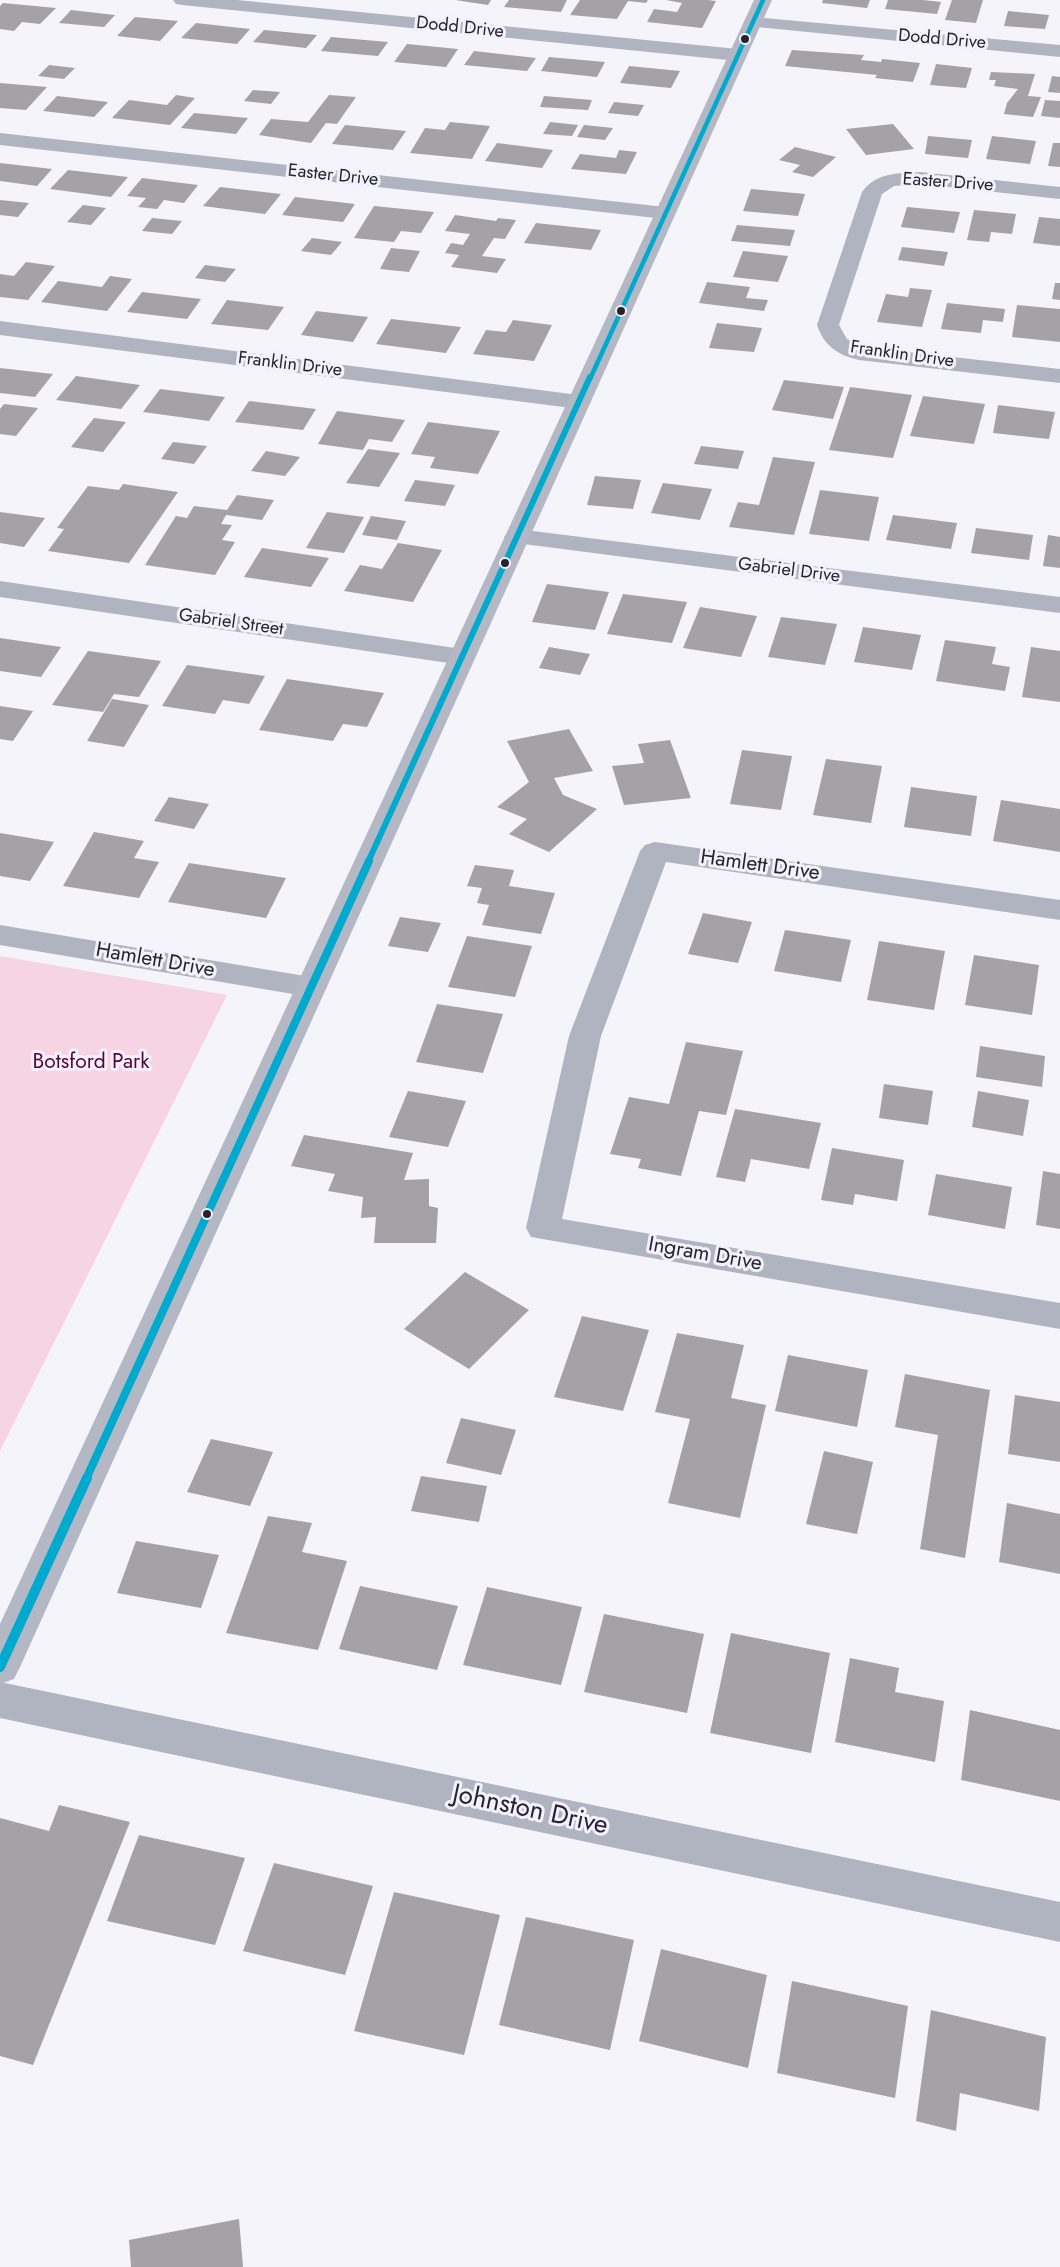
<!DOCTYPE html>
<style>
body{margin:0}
canvas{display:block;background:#f5f4fb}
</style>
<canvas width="1060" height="2267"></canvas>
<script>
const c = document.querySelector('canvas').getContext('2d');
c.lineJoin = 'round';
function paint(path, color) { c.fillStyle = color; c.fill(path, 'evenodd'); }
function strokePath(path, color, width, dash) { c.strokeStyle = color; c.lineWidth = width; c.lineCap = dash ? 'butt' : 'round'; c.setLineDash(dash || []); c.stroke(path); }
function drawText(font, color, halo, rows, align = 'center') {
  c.font = font + ' Jost,sans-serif'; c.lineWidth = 6; c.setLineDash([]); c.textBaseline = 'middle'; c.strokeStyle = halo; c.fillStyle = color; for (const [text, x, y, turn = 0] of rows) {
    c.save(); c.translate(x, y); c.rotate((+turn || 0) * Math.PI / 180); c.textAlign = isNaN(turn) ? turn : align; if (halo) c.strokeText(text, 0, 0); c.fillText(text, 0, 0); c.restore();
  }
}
const green = new Path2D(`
 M0 956 227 995 0 1451Z`);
const building = new Path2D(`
 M455 0H491L488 5Z
 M509 0H567L561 12 504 7Z
 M580 0H648L646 3 628 1 617 19 570 15Z
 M666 0H708L716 1 702 28 647 22 654 9 677 12 682 3Z
 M823 0H870L867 8 822 3Z
 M888 0H923L941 2 937 14 885 9Z
 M952 0H983L976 23 945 20Z
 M3 3 56 8 40 24 22 22 14 31 0 29V6Z
 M71 10 115 15 104 27 59 23Z
 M1008 11 1049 15 1045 29 1004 26Z
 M135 17 178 21 160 41 117 36Z
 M196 23 250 29 237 44 181 38Z
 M264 30 317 35 306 48 253 42Z
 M331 37 388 42 378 56 321 51Z
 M407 44 458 49 446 67 394 62Z
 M792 50 864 55 861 60 881 62 882 59 920 63 913 82 875 78 877 75 785 66Z
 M474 51 536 58 527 71 464 65Z
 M549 57 605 62 597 77 541 71Z
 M936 64 972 68 966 88 930 85Z
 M49 65 75 68 64 79 38 76Z
 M629 66 680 71 671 88 620 83Z
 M991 72 1035 74 1028 96 1041 97 1033 117 1004 114 1007 103 1018 89 994 86 996 80H989Z
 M1052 76 1060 77V93L1048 92Z
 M0 83 47 87 26 110 0 108Z
 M253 90 280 92 271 104 244 101Z
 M176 95 195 98 170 125 112 118 129 100 167 105Z
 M329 95 356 97 337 124 326 123 311 143 259 135 271 119 308 122Z
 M57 96 108 102 94 117 43 111Z
 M544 96 592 100 588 110 540 107Z
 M1045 100 1060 101V118L1041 116Z
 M614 102 644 105 638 116 608 113Z
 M194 113 248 118 236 134 181 128Z
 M450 122 490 126 472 159 410 153 425 128 445 130Z
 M550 122 578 125 572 136 543 134Z
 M893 124 914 149 866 155 846 129Z
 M345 125 406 131 393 150 332 144Z
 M584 125 613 128 605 140 577 137Z
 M928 136 972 140 968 158 925 154Z
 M992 136 1036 141 1030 164 986 159Z
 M497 143 553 150 542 168 485 161Z
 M1053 143H1060V167L1048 166Z
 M795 147 836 157 813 177 792 172 800 165 779 160Z
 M619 150 637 152 626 174 571 169 580 154 616 158Z
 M0 163 52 169 37 186 0 181Z
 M68 170 128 177 111 197 50 189Z
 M142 178 198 185 184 203 164 200 157 209 138 207 146 198 127 196Z
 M220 187 281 194 265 214 203 206Z
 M751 189 805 194 798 216 743 211Z
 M295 197 355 204 343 222 282 215Z
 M0 200 29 203 18 217 0 215Z
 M83 205 106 208 91 225 67 222Z
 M374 206 434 212 421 233 401 231 394 242 354 238Z
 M907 207 960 212 954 233 901 227Z
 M974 210 1016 214 1012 234 991 232 989 242 967 240Z
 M455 215 496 221 498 218 516 220 505 239 494 238 482 256 506 259 497 273 451 267 459 255 445 253 451 243 463 245 470 234 445 231Z
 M1039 217 1060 219V246L1033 243Z
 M152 218 182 221 172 234 142 231Z
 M536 223 601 230 591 250 524 243Z
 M737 225 795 230 790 246 731 241Z
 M312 238 342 242 331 255 301 251Z
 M902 247 948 252 944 266 898 260Z
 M391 248 420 251 409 272 380 269Z
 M743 251 788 256 778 282 733 277Z
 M26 262 55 266 28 300 0 297V274L14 276Z
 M205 265 236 269 225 282 195 278Z
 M110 276 132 279 107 311 41 302 58 281 102 287Z
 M707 282 750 287 746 298 768 300 764 311 699 303Z
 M1055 283H1060V300L1052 299Z
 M910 288 932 290 922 327 877 322 886 294 908 297Z
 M142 292 201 299 187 319 127 312Z
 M227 300 284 307 268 330 211 324Z
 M947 303 1005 309 1003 322 983 320 981 333 941 329Z
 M1017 305 1060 309V342L1012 337Z
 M316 311 368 317 353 342 301 335Z
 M391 319 461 327 446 353 376 344Z
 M513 320 552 325 534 361 473 354 486 330 506 332Z
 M717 323 762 328 754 352 709 348Z
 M0 368 53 374 35 397 0 393Z
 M76 376 140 385 121 409 56 400Z
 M784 380 844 387 833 419 772 410Z
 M850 387 912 395 893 458 829 450Z
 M160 389 225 397 209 421 143 412Z
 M923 396 985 404 974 444 910 436Z
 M249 401 316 409 303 430 235 422Z
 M4 404 38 408 16 436 0 434V409Z
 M998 405 1055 412 1049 439 993 433Z
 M337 411 405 420 392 442 369 439 363 450 318 444Z
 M94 418 126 422 103 452 71 447Z
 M428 422 500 431 478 474 430 468 435 457 411 454Z
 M173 442 207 446 194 464 161 459Z
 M701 446 744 451 738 469 694 464Z
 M368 449 400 453 379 487 346 483Z
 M266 451 300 457 285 476 251 471Z
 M773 457 815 462 794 535 729 527 738 502 759 505Z
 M595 476 641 480 633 509 587 505Z
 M415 480 455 485 445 506 404 501Z
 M663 483 712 489 700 520 651 513Z
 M123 484 178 492 129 563 48 551 64 529 57 528 88 486 119 490Z
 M820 490 879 497 869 541 809 534Z
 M237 495 274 500 262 520 226 515 221 524 232 525 222 540 235 542 215 575 145 565 176 516 187 518 194 506 227 510Z
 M0 512 45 518 24 547 0 543Z
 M327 512 364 517 344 553 306 548Z
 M893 515 957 523 951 549 886 540Z
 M371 516 406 521 397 540 362 535Z
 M976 528 1033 535 1029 560 971 553Z
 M1048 535 1060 537V568L1043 566Z
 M398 543 442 550 413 602 344 591 360 565 382 569Z
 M262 548 329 558 311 587 244 577Z
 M547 584 609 592 595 630 532 622Z
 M623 594 687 602 672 643 607 634Z
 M700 607 757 616 741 657 683 648Z
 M781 617 837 624 825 665 768 657Z
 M863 627 921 635 912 670 854 662Z
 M0 638 61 647 41 677 0 671Z
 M945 640 996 647 992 664 1010 667 1005 691 936 681Z
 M549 647 590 654 580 675 539 668Z
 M1031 647 1060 651V702L1022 697Z
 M88 651 161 661 139 697 114 694 103 712 52 705Z
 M187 665 265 676 249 704 223 700 215 714 162 706Z
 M287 679 384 693 367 727 343 724 333 741 259 730Z
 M112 699 149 705 124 747 87 741Z
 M0 706 33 711 13 741 0 739Z
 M569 729 593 771 554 778 563 795 597 809 549 852 509 834 527 819 497 807 529 782 507 741Z
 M670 740 691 798 624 805 612 766 644 763 638 744Z
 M742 750 792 756 781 810 730 804Z
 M826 759 882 766 871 823 813 815Z
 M911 787 977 796 971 836 904 827Z
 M169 797 209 804 194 829 154 821Z
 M1001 800 1060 809V852L993 841Z
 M94 832 144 841 134 858 159 862 139 898 63 886Z
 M0 833 54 842 30 881 0 876Z
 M189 863 286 878 266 918 168 902Z
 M475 865 514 870 509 886 555 893 541 934 482 925 489 905 477 903 482 888 467 886Z
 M703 913 752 922 738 963 688 954Z
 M400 917 441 923 428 952 388 946Z
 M785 930 851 940 841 982 774 971Z
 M467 936 532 946 515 997 448 987Z
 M879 941 945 951 934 1010 867 1000Z
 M974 955 1039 965 1032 1015 965 1005Z
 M437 1004 503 1014 483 1073 416 1062Z
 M686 1042 743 1051 726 1115 699 1111 681 1176 638 1168 641 1159 610 1154 629 1097 669 1104Z
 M980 1046 1045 1056 1042 1087 976 1077Z
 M884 1084 933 1091 928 1125 879 1118Z
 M408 1091 466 1101 448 1147 389 1137Z
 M978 1091 1029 1100 1023 1136 972 1127Z
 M735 1109 821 1123 809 1169 751 1159 745 1182 716 1177Z
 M304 1135 413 1153 404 1180 429 1179V1206L438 1208 436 1243H374L376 1217 361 1218 363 1197 328 1191 335 1174 291 1166Z
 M832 1148 904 1160 897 1201 855 1194 853 1205 821 1200Z
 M1043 1171 1060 1174V1229L1036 1225Z
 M936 1174 1012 1187 1005 1229 928 1215Z
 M465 1272 529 1310 469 1369 404 1329Z
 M582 1316 649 1330 623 1411 554 1397Z
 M677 1333 744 1345 731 1398 766 1405 740 1518 668 1503 690 1419 655 1412Z
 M788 1355 868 1370 857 1427 775 1411Z
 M905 1374 990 1390 965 1558 920 1549 938 1435 895 1427Z
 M1015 1395 1060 1402V1462L1008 1454Z
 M461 1418 516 1430 501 1475 446 1463Z
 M211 1439 273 1452 250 1506 187 1492Z
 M824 1451 873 1462 857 1534 806 1524Z
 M421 1476 487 1486 479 1522 411 1511Z
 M1007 1503 1060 1514V1574L999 1562Z
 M268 1516 312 1523 302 1552 347 1561 318 1650 226 1633Z
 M136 1541 219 1555 201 1608 117 1593Z
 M360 1586 458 1606 437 1670 339 1649Z
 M487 1587 582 1607 561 1685 463 1665Z
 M604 1614 704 1634 687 1713 584 1692Z
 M731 1633 830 1653 811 1753 710 1733Z
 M850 1658 899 1668 895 1692 944 1701 935 1762 835 1742Z
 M970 1710 1060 1730V1801L961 1780Z
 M59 1805 130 1822 33 2065 0 2056V1818L49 1831Z
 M139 1835 245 1858 215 1945 107 1921Z
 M274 1863 373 1886 345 1975 243 1951Z
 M394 1892 500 1915 464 2055 354 2031Z
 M526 1917 634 1940 610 2050 499 2025Z
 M661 1949 767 1975 748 2068 639 2041Z
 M792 1981 908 2006 895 2098 777 2073Z
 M931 2010 1046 2037 1039 2111 960 2093 956 2131 916 2121Z
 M239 2219 243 2267H131L129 2240Z`);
const minor = new Path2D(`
 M173 0H237L738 49 745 51 747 55 745 59 738 61 182 5 176 4Z
 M753 17 1060 45V57L747 26 744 22 747 18Z
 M0 133 665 207 672 209 675 213 672 217 665 219 0 145Z
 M920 172 1060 187V199L920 184 894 186 882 194 839 325 847 339 863 347 1060 369V383L859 360C838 355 824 346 817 325L862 192C875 173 898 173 920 172Z
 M0 321 579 395 587 397 591 402 587 407 579 409 0 335Z
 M517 529 1060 597V613L508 542 504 537 508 532Z
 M0 581 462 649 471 651 475 657 471 663 462 665 0 597Z
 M655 842 1060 900V920L666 862 601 1036 562 1219 1060 1303V1329L531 1237 526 1228 569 1036 640 851 645 845Z
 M0 925 311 977 322 980 327 987 322 994 311 997 0 945Z
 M0 1682 1060 1902V1942L0 1718Z`);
const major = new Path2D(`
 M754 0H772L20 1667 14 1679 0 1684V1624Z`);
const bus1Far3 = new Path2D(`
 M590 379 763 0`);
const bus1Far2 = new Path2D(`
 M368 862 590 377`);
const bus1Far1 = new Path2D(`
 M86 1479 369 861`);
const bus1 = new Path2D(`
 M0 1667 87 1478`);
const markers = [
 [745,39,5,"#26242a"],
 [621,311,5,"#26242a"],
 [505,563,5,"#26242a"],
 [207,1214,5,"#26242a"]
];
const farStreetnames = [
 ["Dodd Drive",460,28,6],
 ["Dodd Drive",942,40,5],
 ["Easter Drive",333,176,6],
 ["Easter Drive",948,183,4],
 ["Franklin Drive",902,355,8],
 ["Franklin Drive",290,365,7],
 ["Gabriel Drive",789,571,7],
 ["Gabriel Street",231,623,8]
];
const streetNames = [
 ["Hamlett Drive",760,866,8],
 ["Hamlett Drive",155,961,10],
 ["Ingram Drive",705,1255,10]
];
const parkNames = [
 ["Botsford Park",91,1063]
];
const nearStreetnames = [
 ["Johnston Drive",530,1811,12]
];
paint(green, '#f6d4e4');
paint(building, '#a4a2a7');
paint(minor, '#b0b4c0');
paint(major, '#b4b7c4');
strokePath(bus1Far3, '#00a9ce', 4.5);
strokePath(bus1Far2, '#00a9ce', 6);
strokePath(bus1Far1, '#00a9ce', 8);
strokePath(bus1, '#00a9ce', 10);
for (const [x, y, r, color] of markers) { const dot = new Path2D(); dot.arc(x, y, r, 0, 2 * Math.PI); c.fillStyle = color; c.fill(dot); strokePath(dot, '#f4f1fe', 2); }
drawText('18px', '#26242a', '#f4f1fe', farStreetnames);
drawText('21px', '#26242a', '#f4f1fe', streetNames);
drawText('21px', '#570231', '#f4f1fe', parkNames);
drawText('26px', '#26242a', '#f4f1fe', nearStreetnames);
</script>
